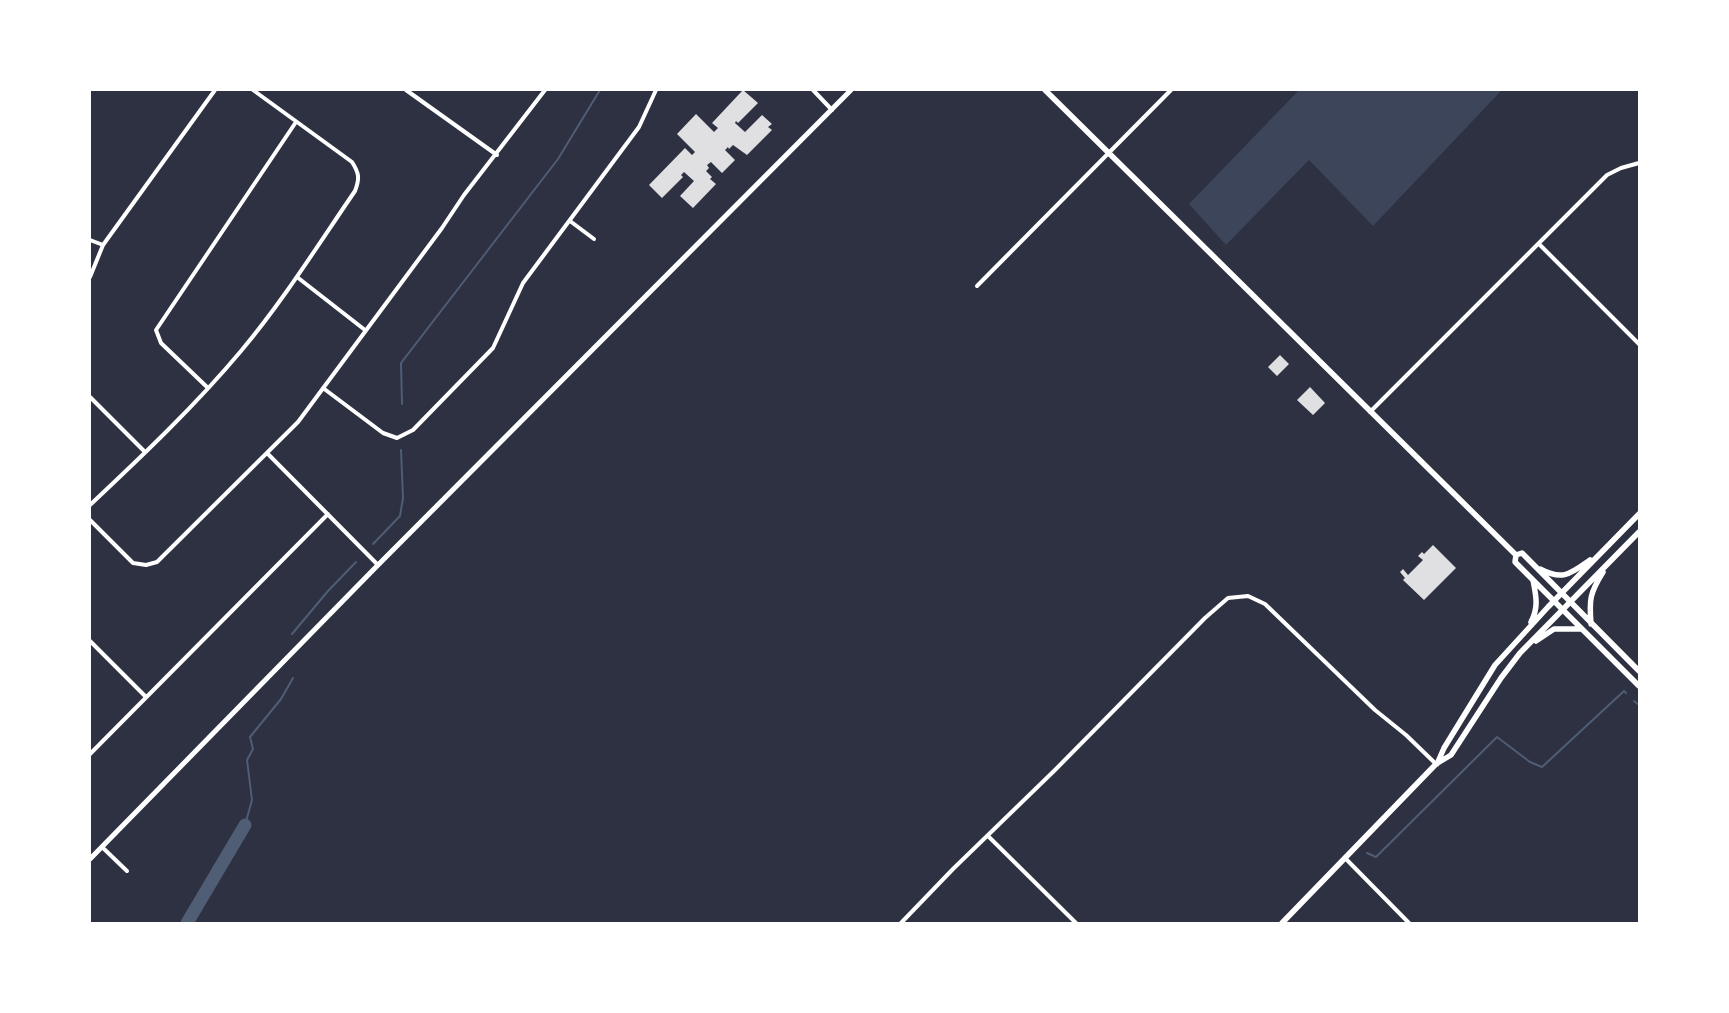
<!DOCTYPE html>
<style>
body{margin:0}
#map{position:relative;width:1729px;height:1013px;overflow:hidden;background:#2d3142;font-family:Overpass,sans-serif}
canvas{display:block}
.frame{position:absolute;inset:0;border:91px solid #fff;pointer-events:none}
</style>
<div id="map">
<canvas width="1729" height="1013"></canvas>
<div class="frame"></div>
</div>
<script>
const c = document.querySelector('canvas').getContext('2d');
c.lineJoin = 'round';
function paint(path, color) { c.fillStyle = color; c.fill(path, 'evenodd'); }
function strokePath(path, color, width, dash) { c.strokeStyle = color; c.lineWidth = width; c.lineCap = dash ? 'butt' : 'round'; c.setLineDash(dash || []); c.stroke(path); }
const green = new Path2D(`
 M1299 90H1502L1373 226 1309 160 1226 245 1189 204Z`);
const stream = new Path2D(`
 M402 404 401 363 558 159 600 90
 M373 544 400 516 403 498 401 450
 M292 634 328 591 356 562
 M1634 701 1639 705
 M245 825 252 800 247 760 253 749 250 737 281 699 293 678
 M1367 853 1376 857 1497 737 1530 762 1542 767 1624 691 1626 693`);
const river = new Path2D(`
 M187 923 245 825`);
const building = new Path2D(`
 M743 90 758 103 738 123 736 121 735 123 745 132 762 115 772 124 768 127 772 130 747 155 733 145 729 149 728 147 725 150 735 160 722 173 711 162 707 165 709 168 706 171 712 177 710 179 716 184 693 208 680 196 694 181 684 172 681 175 683 177 662 198 649 185 685 148 692 155 695 152 677 134 696 114 714 132 718 128 712 123Z
 M1280 355 1289 364 1277 376 1268 367Z
 M1310 387 1325 403 1313 415 1297 400Z
 M1433 545 1456 568 1424 600 1403 580 1405 578 1400 572 1403 569 1408 575 1423 560 1418 556 1422 552 1424 554Z`);
const minor = new Path2D(`
 M406 90 497 155
 M813 90 832 110
 M570 221 594 239
 M90 240 103 245
 M1539 244 1639 344
 M90 277 103 245 215 90
 M297 277 365 330
 M977 286 1171 90
 M208 388 161 343 156 330 296 122
 M323 388 383 433 397 438 413 430 493 348 523 283 639 127 656 90
 M90 397 145 452
 M1370 412 1607 175 1621 168 1639 163
 M267 453 378 565
 M90 505C142 456 195 406 241 351 283 301 318 245 355 191 360 178 359 173 352 162L253 90
 M90 520 133 563 146 565 157 562 298 422 442 228 464 195 545 90
 M90 641 146 697
 M90 754 328 514
 M988 836 1076 923
 M102 847 127 871
 M1346 859 1409 923
 M901 923 953 869 1055 770 1205 618 1228 598 1248 596 1265 604 1375 710 1406 735 1436 764`);
const tertiary = new Path2D(`
 M90 859 378 565 851 90`);
const secondary = new Path2D(`
 M1045 90 1516 555
 M1516 555 1515 562 1639 686
 M1516 555 1522 553 1639 671
 M1540 569C1563 581 1570 574 1590 560
 M1531 622C1539 607 1536 596 1533 580
 M1591 624C1589 599 1590 593 1603 572
 M1536 641 1554 629H1581
 M1437 764 1444 748 1495 665 1548 607 1639 514
 M1282 923 1436 764 1451 755 1501 678 1520 653 1639 532`);
paint(green, '#3c4559');
strokePath(stream, '#4f5d75', 2);
strokePath(river, '#4f5d75', 13);
paint(building, '#e0e0e3');
strokePath(minor, '#fff', 4);
strokePath(tertiary, '#fff', 5);
strokePath(secondary, '#fff', 5.5);
</script>
